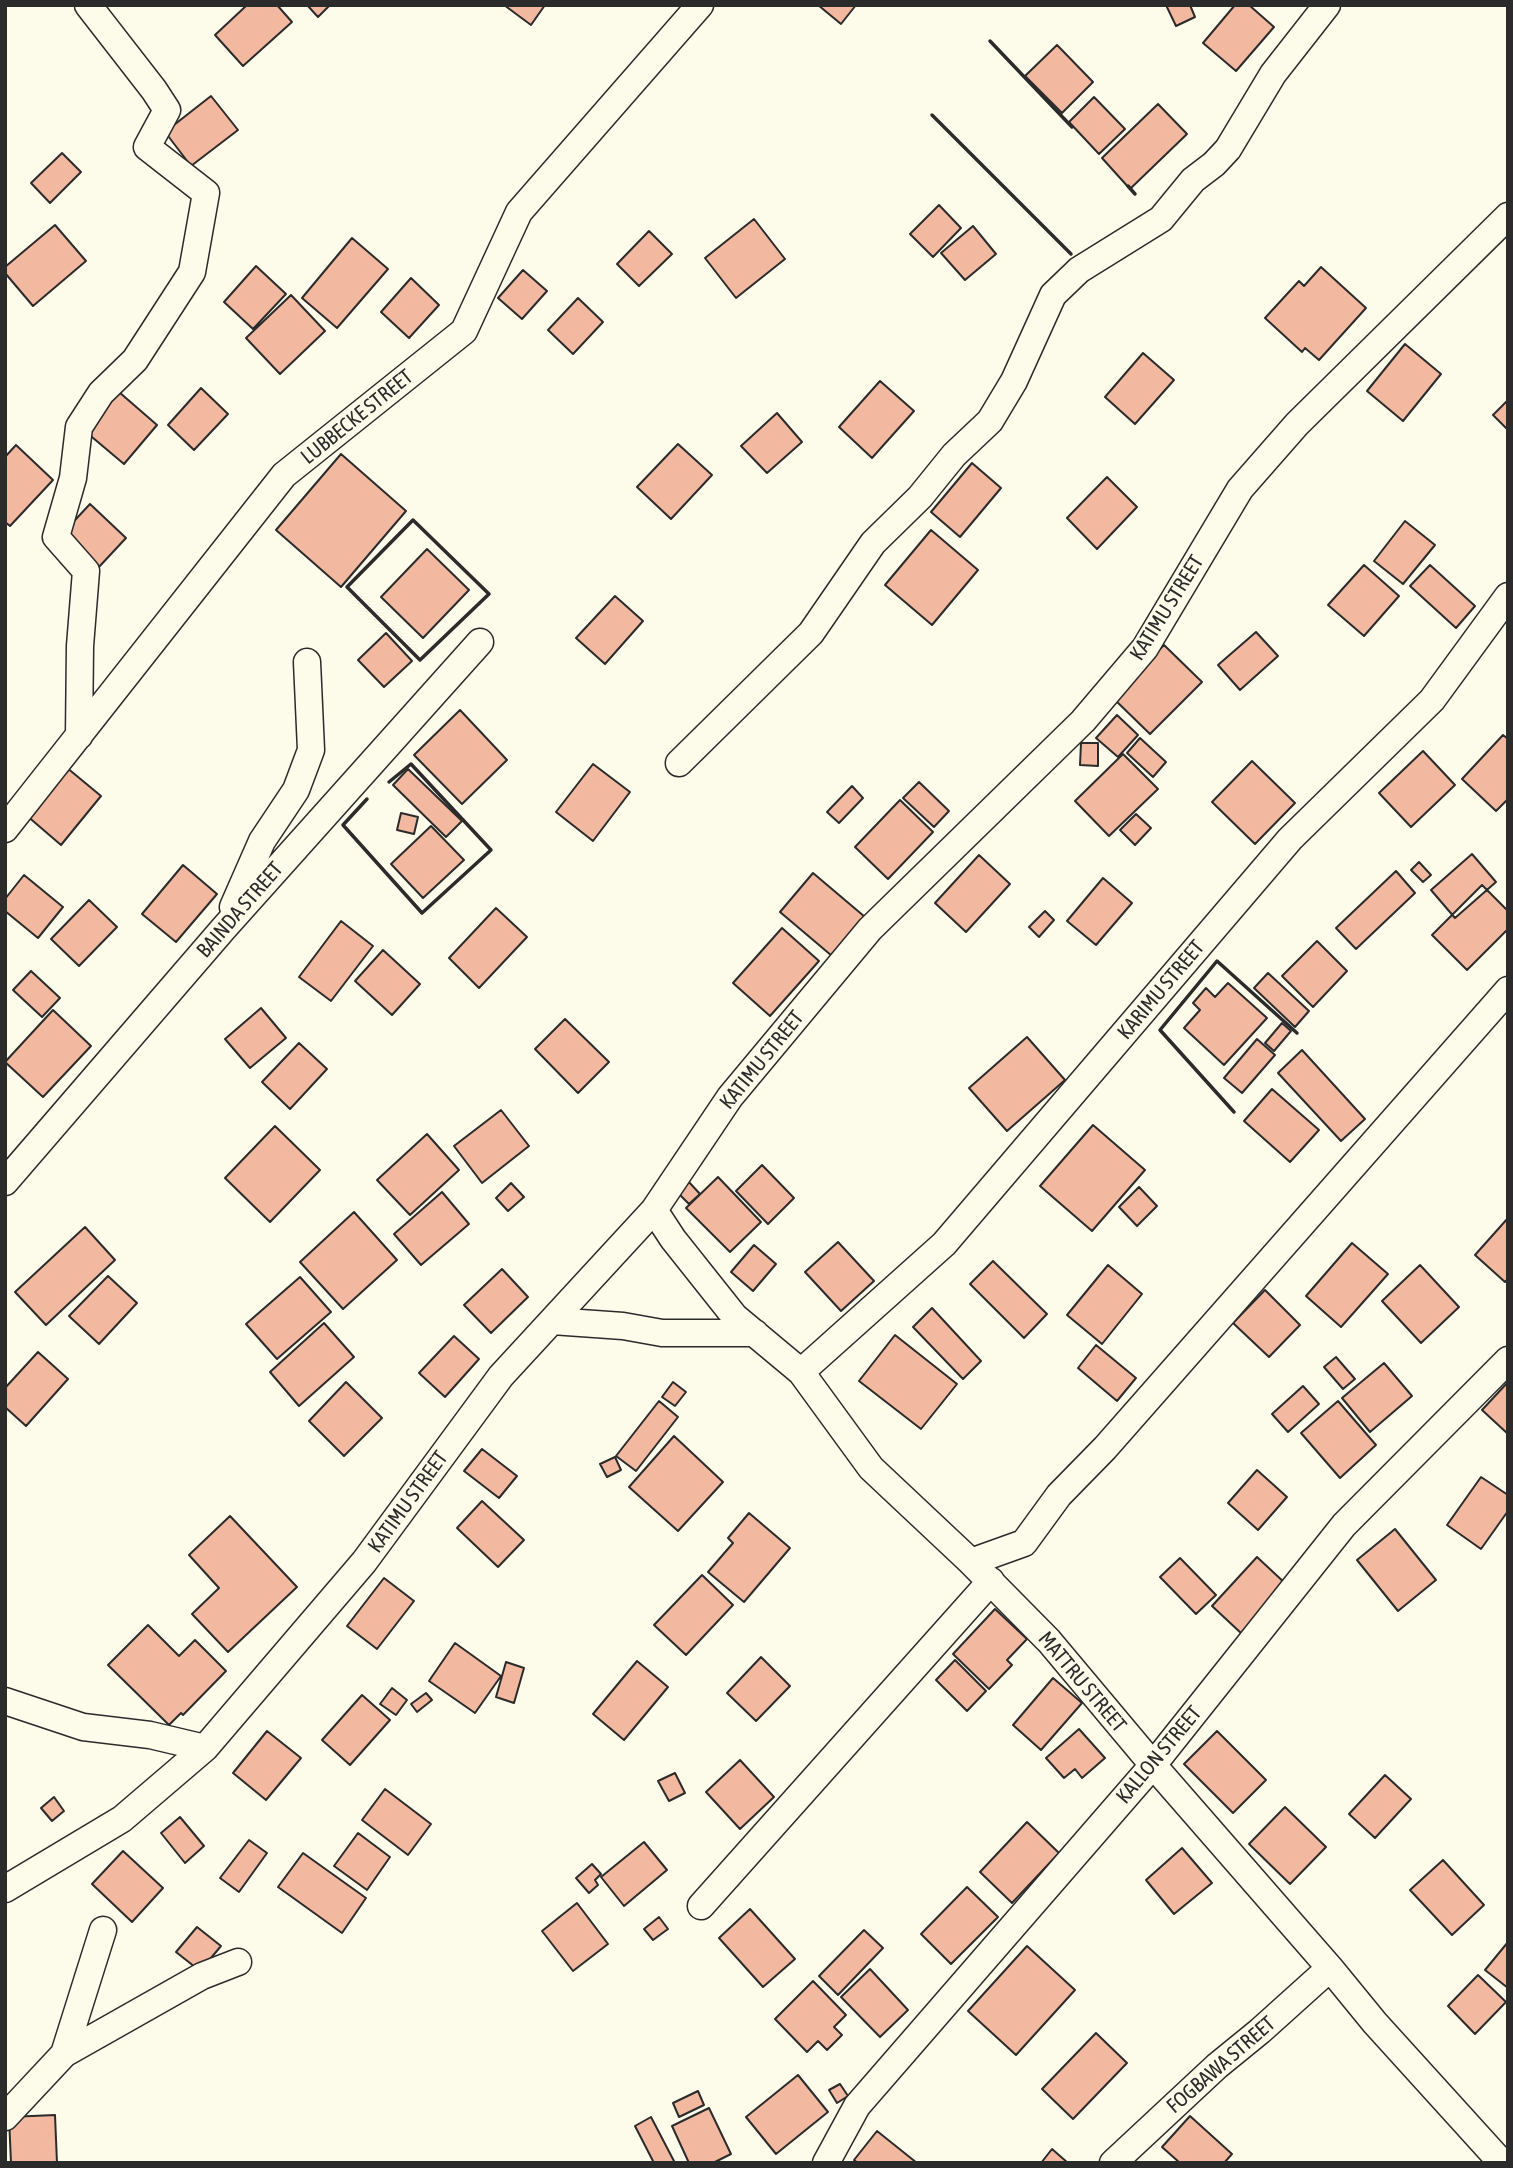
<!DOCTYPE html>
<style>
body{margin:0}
#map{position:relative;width:1513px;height:2168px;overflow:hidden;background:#fdfbea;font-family:"Asap Condensed",sans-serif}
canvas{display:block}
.frame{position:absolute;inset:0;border:7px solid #2b2b2b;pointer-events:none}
</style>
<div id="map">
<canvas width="1513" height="2168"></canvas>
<div class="frame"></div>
</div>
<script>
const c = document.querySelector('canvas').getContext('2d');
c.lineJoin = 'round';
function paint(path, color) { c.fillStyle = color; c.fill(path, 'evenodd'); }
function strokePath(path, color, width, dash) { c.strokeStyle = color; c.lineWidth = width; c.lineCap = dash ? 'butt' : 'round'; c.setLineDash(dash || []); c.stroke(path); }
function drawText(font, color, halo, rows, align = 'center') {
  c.font = font + ' "Asap Condensed",sans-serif'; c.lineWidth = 5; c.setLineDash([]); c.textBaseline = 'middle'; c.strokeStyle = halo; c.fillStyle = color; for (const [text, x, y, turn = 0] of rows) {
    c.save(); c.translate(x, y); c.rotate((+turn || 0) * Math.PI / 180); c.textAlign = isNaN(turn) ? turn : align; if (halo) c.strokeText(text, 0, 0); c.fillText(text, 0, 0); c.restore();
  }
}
const building = new Path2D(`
 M247 5H277L292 22 243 66 215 35Z
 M307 5H330L318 17Z
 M504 5H545L531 25Z
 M818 5H856L841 24Z
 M1166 5H1190L1195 17 1176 26Z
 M1235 5H1249L1274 27 1236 71 1203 43Z
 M1057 45 1093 82 1062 113 1025 76Z
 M211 96 238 130 191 166 165 132Z
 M1094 97 1125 129 1099 154 1069 122Z
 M1158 104 1187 134 1130 189 1102 158Z
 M62 153 81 172 50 203 31 183Z
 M939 205 961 228 933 257 910 234Z
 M754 219 785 259 736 298 705 258Z
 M55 225 86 261 33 306 5 273V267Z
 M973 226 996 254 965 280 941 253Z
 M649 231 672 254 639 286 617 264Z
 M352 238 388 269 337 328 302 298Z
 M256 266 286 294 253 329 224 302Z
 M1321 267 1366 308 1319 360 1305 348 1302 352 1265 318 1299 281 1304 286Z
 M523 270 547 291 522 319 498 298Z
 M411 278 439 305 409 338 381 312Z
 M291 295 325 331 280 374 246 338Z
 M578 298 603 322 573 354 548 330Z
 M1405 344 1441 374 1403 421 1367 391Z
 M1143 353 1174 380 1135 424 1105 397Z
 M880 381 914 411 872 458 839 427Z
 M201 388 228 414 194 450 168 425Z
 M119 392 157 425 124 464 86 432Z
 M1508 400V430L1493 415Z
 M777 413 802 442 767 473 741 446Z
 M678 444 712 475 671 519 637 487Z
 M16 445 53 480 10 526 5 522V457Z
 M341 454 406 511 341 587 276 530Z
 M972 463 1001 488 960 537 931 512Z
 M1107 477 1137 507 1097 549 1067 518Z
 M90 504 126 538 98 568 62 534Z
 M1405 521 1435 545 1403 584 1374 561Z
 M931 530 978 570 932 625 885 585Z
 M427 549 469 590 423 638 381 597Z
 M1364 565 1399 596 1364 636 1328 605Z
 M1430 565 1475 606 1456 628 1410 586Z
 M615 596 643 621 605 664 576 638Z
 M1256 632 1278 656 1240 690 1218 665Z
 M386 633 412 661 384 687 358 660Z
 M1164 645 1202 682 1150 734 1112 697Z
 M460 710 507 760 462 804 414 755Z
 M1117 715 1138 735 1118 757 1096 738Z
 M1503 735 1508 739V799L1496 811 1462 779Z
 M1140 738 1166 762 1153 777 1127 753Z
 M1081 743H1098V766L1080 765Z
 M1423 751 1455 785 1411 827 1379 793Z
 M1123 754 1158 789 1109 836 1075 801Z
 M1252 761 1295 803 1255 844 1212 802Z
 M593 764 630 792 593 841 556 812Z
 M66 767 101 796 61 845 26 815Z
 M408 769 462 821 446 837 393 785Z
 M919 782 949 811 934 827 903 798Z
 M852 786 863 798 839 823 827 812Z
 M900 800 933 832 888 879 855 847Z
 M401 813 418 817 414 834 397 830Z
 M1136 814 1151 828 1135 845 1120 830Z
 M431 826 464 860 423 898 391 864Z
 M1472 854 1496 882 1455 918 1431 890Z
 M979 855 1010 884 966 932 935 903Z
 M1419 862 1431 875 1423 882 1411 870Z
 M183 865 217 894 176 942 142 914Z
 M1396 871 1415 893 1356 949 1336 928Z
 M813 873 865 917 832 956 780 912Z
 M24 875 63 907 38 938 5 911V899Z
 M1103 878 1132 903 1096 945 1067 921Z
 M1482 885 1508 911V929L1467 970 1432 935Z
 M89 900 117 927 79 966 51 939Z
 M496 908 527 937 479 988 449 958Z
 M1045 911 1054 920 1039 937 1029 927Z
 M341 921 373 946 331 1001 299 977Z
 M782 928 819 961 770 1016 733 983Z
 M1317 941 1347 971 1313 1007 1282 976Z
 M383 950 420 984 392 1015 355 981Z
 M31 971 60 998 42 1017 13 990Z
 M1268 973 1309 1011 1295 1027 1254 988Z
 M1228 983 1267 1018 1224 1065 1184 1028 1200 1010 1193 1003 1206 988 1215 997Z
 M261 1008 286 1038 250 1068 225 1039Z
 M53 1010 91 1046 43 1097 5 1062Z
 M565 1019 609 1062 578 1093 535 1049Z
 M1282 1023 1291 1031 1274 1051 1265 1043Z
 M1027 1037 1065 1080 1007 1131 969 1088Z
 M1257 1039 1275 1055 1242 1093 1224 1078Z
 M299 1043 327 1069 290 1109 262 1082Z
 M1302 1050 1365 1119 1341 1141 1278 1073Z
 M1272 1089 1319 1130 1290 1162 1244 1121Z
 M501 1110 529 1146 482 1183 454 1146Z
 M1093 1125 1145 1170 1092 1231 1040 1186Z
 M275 1126 320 1170 270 1222 225 1178Z
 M427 1134 459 1170 410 1215 377 1180Z
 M762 1165 794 1198 768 1224 736 1191Z
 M718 1177 761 1222 730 1252 686 1208Z
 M688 1181 700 1194 689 1204 677 1192Z
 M511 1183 524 1197 508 1211 496 1198Z
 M1139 1187 1157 1206 1137 1226 1119 1207Z
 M442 1192 469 1224 421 1265 394 1234Z
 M354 1212 397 1260 343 1309 300 1262Z
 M1508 1218V1279L1505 1282 1475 1255Z
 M85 1227 115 1260 46 1325 15 1292Z
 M838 1242 874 1281 841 1311 805 1272Z
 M1352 1243 1388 1274 1341 1327 1306 1296Z
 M754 1245 776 1264 753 1291 731 1272Z
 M993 1261 1047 1314 1024 1338 970 1284Z
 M1108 1265 1142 1294 1102 1344 1067 1315Z
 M1420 1265 1459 1307 1421 1343 1382 1301Z
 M502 1269 528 1297 491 1333 464 1305Z
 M108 1276 137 1303 99 1344 69 1316Z
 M300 1277 331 1312 277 1359 246 1324Z
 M1265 1290 1300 1325 1269 1357 1233 1323Z
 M932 1308 981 1361 963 1379 913 1327Z
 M324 1323 354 1357 299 1406 270 1372Z
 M895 1335 957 1384 921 1429 859 1381Z
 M454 1336 479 1359 445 1397 419 1373Z
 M1096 1345 1136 1378 1117 1401 1078 1368Z
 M38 1352 68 1379 26 1426 5 1407V1388Z
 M1336 1357 1355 1379 1343 1389 1324 1367Z
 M1384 1363 1412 1396 1370 1432 1342 1398Z
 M346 1382 382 1418 344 1456 309 1421Z
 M673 1382 686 1392 675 1406 662 1397Z
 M1508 1382V1434L1482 1410Z
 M1303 1386 1319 1404 1288 1432 1272 1414Z
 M659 1401 678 1417 636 1471 616 1456Z
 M1338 1401 1376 1445 1340 1478 1301 1433Z
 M674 1436 723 1482 678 1531 629 1487Z
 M482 1449 517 1476 499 1498 464 1471Z
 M615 1457 621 1470 607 1477 600 1464Z
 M1257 1470 1287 1497 1258 1530 1228 1503Z
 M1481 1477 1508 1495V1511L1481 1549 1447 1525Z
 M482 1501 524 1540 498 1567 457 1528Z
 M749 1513 790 1548 744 1602 708 1572 733 1543 728 1538Z
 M230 1516 297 1587 228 1652 192 1614 219 1588 189 1555Z
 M1395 1529 1436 1580 1398 1611 1357 1560Z
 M1257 1557 1287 1585 1242 1634 1212 1606Z
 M1180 1558 1216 1595 1196 1614 1160 1577Z
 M702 1575 733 1605 686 1655 654 1625Z
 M384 1578 414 1601 377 1649 347 1626Z
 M995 1609 1027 1639 1007 1660 1012 1665 989 1689 953 1654Z
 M148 1625 179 1656 195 1640 226 1671 183 1715 181 1713 169 1725 108 1665Z
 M455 1643 501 1676 475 1713 429 1681Z
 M761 1657 790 1686 756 1721 727 1693Z
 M955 1660 986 1691 967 1711 936 1680Z
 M637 1661 668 1687 624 1740 593 1714Z
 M506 1662 524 1668 514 1703 496 1697Z
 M1053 1678 1082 1703 1041 1750 1013 1725Z
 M392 1688 407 1700 396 1715 380 1704Z
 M426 1693 432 1700 417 1712 411 1704Z
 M362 1695 390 1720 350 1765 322 1740Z
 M1079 1729 1105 1758 1082 1778 1075 1769 1064 1778 1046 1758Z
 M267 1731 301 1758 266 1800 233 1773Z
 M1217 1731 1266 1780 1233 1813 1184 1764Z
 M740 1760 774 1797 740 1829 706 1792Z
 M675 1773 685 1793 669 1801 658 1781Z
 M1385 1775 1411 1799 1375 1838 1349 1814Z
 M385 1789 431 1824 408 1855 362 1820Z
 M54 1797 64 1811 52 1821 41 1808Z
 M1285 1807 1326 1847 1290 1884 1249 1844Z
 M180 1817 204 1846 185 1863 161 1833Z
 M1027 1822 1059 1853 1012 1903 980 1872Z
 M358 1833 390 1857 367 1890 334 1866Z
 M249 1840 267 1853 239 1892 220 1878Z
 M644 1842 667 1870 624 1906 601 1877Z
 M1182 1848 1212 1883 1174 1914 1146 1880Z
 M123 1851 163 1888 132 1922 92 1884Z
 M303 1853 366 1898 342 1933 278 1887Z
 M1443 1860 1484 1905 1452 1935 1410 1890Z
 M592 1864 601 1874 595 1880 598 1885 589 1893 576 1878Z
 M967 1887 998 1917 951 1964 921 1934Z
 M577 1903 608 1944 573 1971 542 1931Z
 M750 1909 795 1959 763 1987 719 1938Z
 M659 1917 668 1929 653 1940 644 1929Z
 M197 1927 221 1946 200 1971 176 1952Z
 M864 1930 883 1948 838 1995 819 1976Z
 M1508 1942V1988L1485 1970Z
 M1027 1946 1075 1990 1016 2055 968 2011Z
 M870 1969 908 2010 880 2037 841 1997Z
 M1478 1975 1506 2002 1475 2034 1448 2006Z
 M813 1981 846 2015 834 2027 842 2035 827 2050 818 2041 807 2052 775 2019Z
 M1096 2033 1127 2063 1073 2119 1042 2089Z
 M798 2075 828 2112 776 2154 746 2117Z
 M840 2084 848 2096 837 2103 829 2090Z
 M698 2091 704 2105 679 2117 673 2103Z
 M709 2108 731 2154 713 2163H689L672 2126Z
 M55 2115 57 2163H11L9 2117Z
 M1190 2116 1232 2154 1224 2163H1180L1162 2147Z
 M651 2117 675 2163H654L635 2126Z
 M877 2131 917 2163H858L854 2160Z
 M1052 2149 1068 2163H1041Z`);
const street = new Path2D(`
 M79 736 80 646 86 571 56 537 73 478 79 427 101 393 135 360 192 272 206 193 147 147 167 110 154 90 88 5
 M679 763 811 633 873 543 920 497 954 455 990 421 1014 381 1053 295 1079 270 1161 219 1193 180 1214 164 1228 149 1273 74 1327 5
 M5 829 284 475 464 331 519 212 700 5
 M233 907 262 841 296 790 311 750 307 662
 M5 1182 224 928 480 642
 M654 1210 673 1239 735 1317 801 1372 871 1468 971 1562 1049 1641 1153 1765 1330 1968 1375 2023 1502 2163
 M552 1321 623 1326 662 1333H755
 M801 1372 944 1244 1290 839 1432 700 1508 596
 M971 1562 1024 1543 1059 1495 1105 1448 1508 990
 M5 1701 83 1727 150 1735 205 1748
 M5 1889 122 1819 205 1748 364 1562 501 1376 654 1210 730 1097 870 929 1083 721 1145 648 1240 489 1297 424 1508 216
 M701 1906 991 1581
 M64 2054 202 1976 238 1962
 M5 2117 64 2054 103 1930
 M826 2163 857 2106 1153 1765 1344 1525 1508 1360
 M1113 2163 1217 2066 1260 2031 1330 1968`);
const wall = new Path2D(`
 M990 41 1072 127
 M932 115 1071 254
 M1128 186 1135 194
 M413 520 489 594 420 660 347 587Z
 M367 799 343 825 422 913 491 850 411 764 389 782
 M1234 1112 1160 1030 1217 961 1297 1033`);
const streetNames = [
 ["LUBBECKE STREET",357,417,-39],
 ["KATIMU STREET",1167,608,-58],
 ["BAINDA STREET",240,910,-49],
 ["KARIMU STREET",1161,990,-50],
 ["KATIMU STREET",762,1060,-51],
 ["KATIMU STREET",408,1502,-54],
 ["MATTRU STREET",1082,1682,50],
 ["KALLON STREET",1159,1755,-50],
 ["FOGBAWA STREET",1221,2065,-41]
];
paint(building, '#f2b8a0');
strokePath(building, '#2b2b2b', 2);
strokePath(street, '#2b2b2b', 29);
strokePath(street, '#fdfbea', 26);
strokePath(wall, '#2b2b2b', 3.5);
drawText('21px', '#2b2b2b', '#fdfbea', streetNames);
</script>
